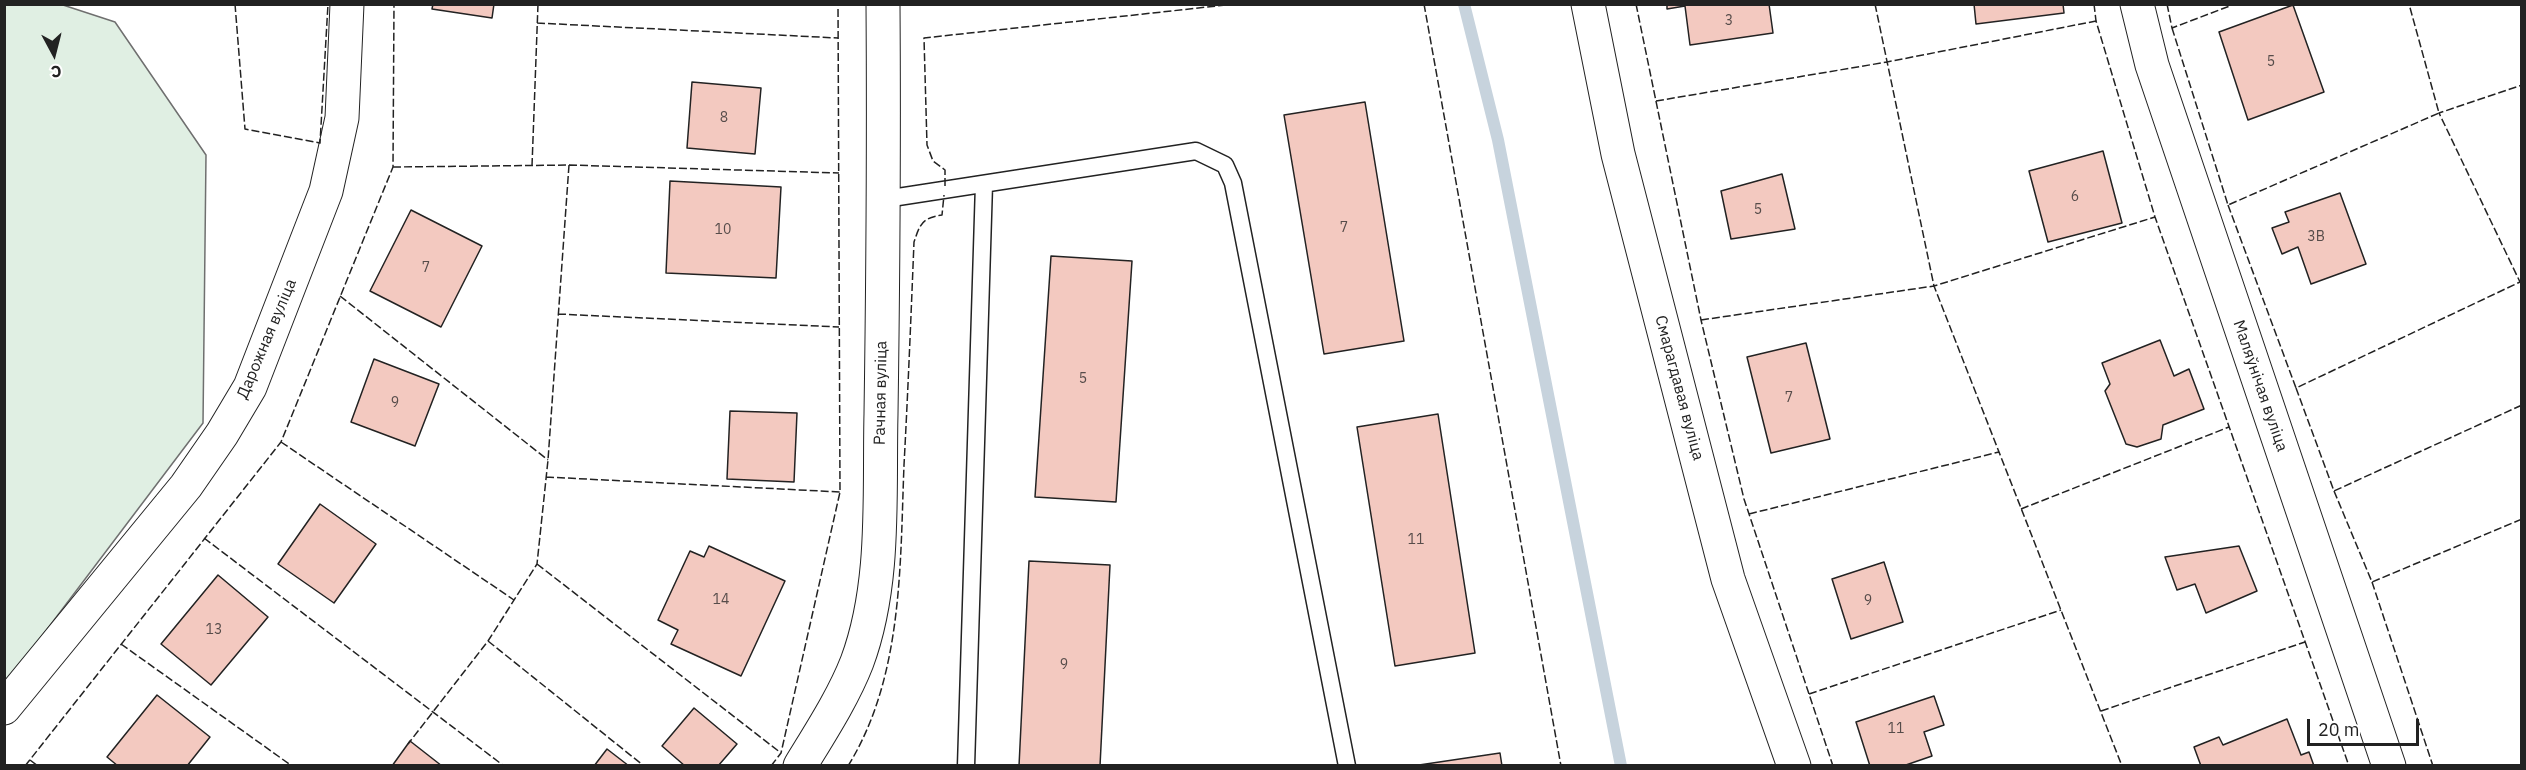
<!DOCTYPE html>
<meta charset="utf-8">
<style>
body{margin:0}
#map{position:relative;width:2526px;height:770px;overflow:hidden;background:#fff;font-family:"IBM Plex Sans",sans-serif}
canvas{display:block}
.frame{position:absolute;inset:0;border:6px solid #222;pointer-events:none}
.north{position:absolute;left:24px;top:24px;width:60px;height:60px;-webkit-text-stroke:4px #fff;paint-order:stroke;rotate:173deg;font-size:16px;font-weight:700;line-height:24px;text-align:center;color:#222}
.north::after{content:'';display:block;margin:auto;width:21px;height:27px;background:#222;clip-path:polygon(50% 0,100% 100%,50% 72%,0 100%)}
.scale{position:absolute;left:2307px;top:719px;width:112px;height:27px;box-sizing:border-box;border:3px solid #222;border-top:0;padding-left:8px;font-size:18px;line-height:21px;white-space:nowrap;color:#222;-webkit-text-stroke:4px #fff;paint-order:stroke}
</style>
<div id="map">
<canvas width="2526" height="770"></canvas>
<div class="frame"></div>
<div class="north">С</div>
<div class="scale">20 m</div>
</div>
<script>
const c = document.querySelector('canvas').getContext('2d');
c.lineJoin = 'round';
function paint(path, color) { c.fillStyle = color; c.fill(path, 'evenodd'); }
function strokePath(path, color, width, dash) { c.strokeStyle = color; c.lineWidth = width; c.lineCap = dash ? 'butt' : 'round'; c.setLineDash(dash || []); c.stroke(path); }
function drawText(font, color, halo, rows, align = 'center') {
  c.font = font + ' "IBM Plex Sans",sans-serif'; c.lineWidth = 4.5; c.setLineDash([]); c.textBaseline = 'middle'; c.strokeStyle = halo; c.fillStyle = color; for (const [text, x, y, turn = 0] of rows) {
    c.save(); c.translate(x, y); c.rotate((+turn || 0) * Math.PI / 180); c.textAlign = isNaN(turn) ? turn : align; if (halo) c.strokeText(text, 0, 0); c.fillText(text, 0, 0); c.restore();
  }
}
const green = new Path2D(`
 M5 5H63L115 22 206 155 203 423 5 685Z`);
const stream = new Path2D(`
 M1464 4 1498 140 1621 766`);
const building = new Path2D(`
 M433 4H494L492 18 432 9Z
 M1667 4H1769L1773 33 1690 45 1685 6 1667 9Z
 M1974 4H2063L2064 13 1976 24Z
 M2293 5 2324 92 2248 120 2219 32Z
 M692 82 761 88 755 154 687 148Z
 M1365 102 1404 341 1324 354 1284 115Z
 M2103 151 2122 223 2048 242 2029 171Z
 M1782 174 1795 229 1731 239 1721 191Z
 M670 181 781 187 776 278 666 273Z
 M2340 193 2366 264 2311 284 2298 247 2282 254 2272 228 2289 222 2285 212Z
 M411 210 482 246 441 327 370 291Z
 M1051 256 1132 261 1116 502 1035 497Z
 M2160 340 2174 376 2189 369 2204 409 2163 425 2161 439 2137 447 2126 444 2105 391 2110 384 2102 363Z
 M1806 343 1830 439 1771 453 1747 357Z
 M374 359 439 384 415 446 351 422Z
 M730 411 797 413 794 482 727 479Z
 M1438 414 1475 653 1395 666 1357 427Z
 M320 504 376 544 334 603 278 564Z
 M709 546 785 581 741 676 671 644 678 630 658 620 690 551 704 557Z
 M2239 546 2257 591 2206 613 2195 584 2177 590 2165 557Z
 M1029 561 1110 565 1100 766H1019Z
 M1884 562 1903 622 1851 639 1832 579Z
 M218 575 268 617 211 685 161 644Z
 M157 695 210 737 187 766H118L107 757Z
 M1934 696 1944 725 1924 732 1932 756 1903 766H1870L1856 722Z
 M694 708 737 744 718 766H685L662 746Z
 M2287 719 2301 755 2309 752 2314 766H2201L2194 747 2219 737 2223 745Z
 M410 741 442 766H392Z
 M607 749 629 766H594Z
 M1500 753 1502 766H1419V765Z`);
const lane = new Path2D(`
 M885 199 1196 151 1225 165 1233 183 1347 766
 M966 766 984 184`);
const street = new Path2D(`
 M1588 4 1618 154 1728 579 1794 766
 M2137 4 2152 65 2389 766
 M4 708 186 486 222 434 250 387 326 191 342 118 347 4
 M800 766C820 733 843 698 857 662 886 584 879 495 881 414 883 277 884 141 883 4`);
const fence = new Path2D(`
 M235 4 245 129 320 143 328 4
 M1424 4 1561 766
 M1636 4 1701 320 1744 499 1833 766
 M1875 4 1934 286 2122 766
 M2094 4 2096 21 2155 217 2349 766
 M2167 4 2172 28 2235 4
 M537 23 838 38
 M2172 28 2228 205 2439 113 2409 4
 M1656 101 1887 62 2096 21
 M569 165 839 173
 M532 166 538 4
 M393 167 569 165 548 460 537 564 488 641 408 744
 M945 186V170L933 161 927 145 924 38 1235 4
 M2228 205 2296 388 2520 282 2439 113 2522 85
 M340 296 548 460
 M558 314 839 327
 M1701 320 1934 286 2155 217
 M2296 388 2334 491 2522 405
 M281 442 514 600
 M546 477 840 492
 M2334 491 2372 582 2522 519
 M2021 509 2229 427
 M1749 514 1999 452
 M204 538 504 766
 M537 564 781 753
 M2372 582 2433 766
 M488 641 644 766
 M121 644 292 766
 M1809 694 2061 610
 M2101 711 2305 642
 M30 760 38 766
 M25 766 281 442 393 167 394 4
 M771 766 781 753 840 492 838 4
 M848 766C903 677 900 566 904 465 908 391 911 316 914 242 920 224 922 218 942 215L944 195`);
const numberNames = [
 ["3",1729,21],
 ["5",2271,62],
 ["8",724,118],
 ["6",2075,197],
 ["5",1758,210],
 ["7",1344,228],
 ["10",723,230],
 ["3В",2316,237],
 ["7",426,268],
 ["5",1083,379],
 ["7",1789,398],
 ["9",395,403],
 ["11",1416,540],
 ["14",721,600],
 ["9",1868,601],
 ["13",214,630],
 ["9",1064,665],
 ["11",1896,729]
];
const streetNames = [
 ["Дарожная вуліца",267,339,-67],
 ["Маляўнічая вуліца",2260,386,71],
 ["Смарагдавая вуліца",1679,388,75],
 ["Рачная вуліца",881,393,-89]
];
paint(green, '#e0efe3');
strokePath(green, '#6f6f6f', 1.5);
strokePath(stream, '#c7d3dd', 12);
paint(building, '#f3c9c0');
strokePath(building, '#222', 1.5);
strokePath(lane, '#222', 19);
strokePath(street, '#222', 35);
strokePath(lane, '#fff', 16);
strokePath(street, '#fff', 33);
strokePath(fence, '#222', 1.5, [8, 3]);
drawText('14px', '#564c4a', null, numberNames);
drawText('16px', '#222', '#fff', streetNames);
</script>
